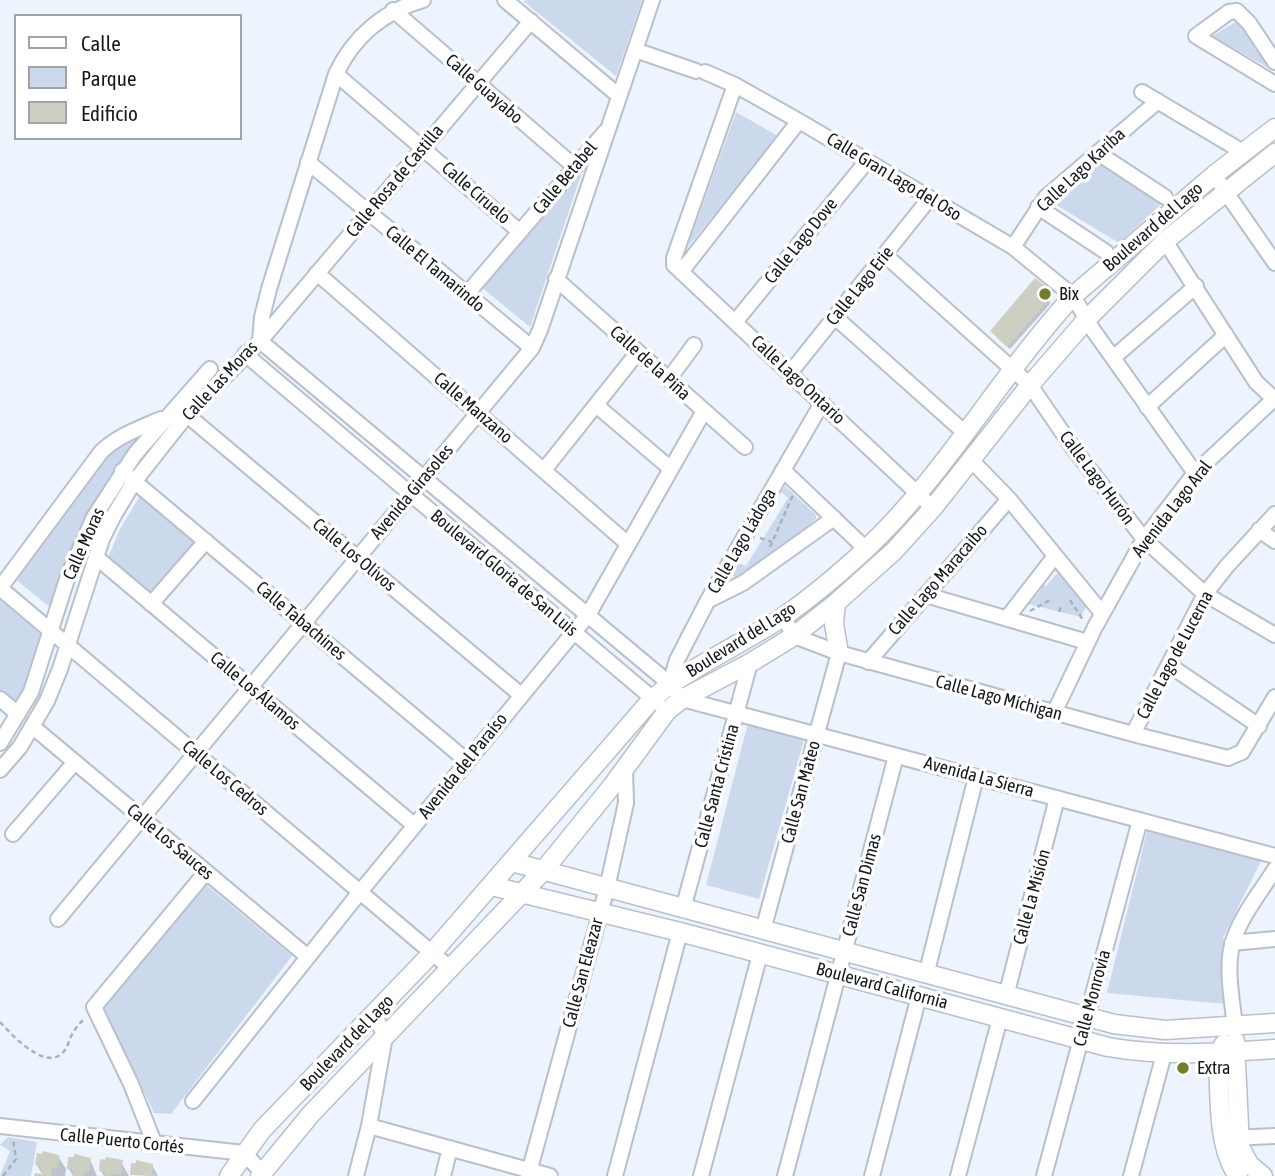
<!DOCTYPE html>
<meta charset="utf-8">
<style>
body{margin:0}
#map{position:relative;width:1275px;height:1176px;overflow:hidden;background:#eef4fe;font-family:"Asap Condensed",sans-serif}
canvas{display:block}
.legend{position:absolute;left:14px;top:14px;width:228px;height:126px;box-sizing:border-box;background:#fff;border:2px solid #a2a3a4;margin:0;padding:9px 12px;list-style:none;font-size:21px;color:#16181c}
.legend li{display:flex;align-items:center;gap:14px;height:35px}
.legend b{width:35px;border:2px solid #a2a3a4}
</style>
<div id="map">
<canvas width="1275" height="1176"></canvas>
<ul class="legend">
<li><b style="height:9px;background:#fff"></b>Calle</li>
<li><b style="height:19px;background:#ccd9ed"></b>Parque</li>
<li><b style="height:19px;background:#cccfc2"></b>Edificio</li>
</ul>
</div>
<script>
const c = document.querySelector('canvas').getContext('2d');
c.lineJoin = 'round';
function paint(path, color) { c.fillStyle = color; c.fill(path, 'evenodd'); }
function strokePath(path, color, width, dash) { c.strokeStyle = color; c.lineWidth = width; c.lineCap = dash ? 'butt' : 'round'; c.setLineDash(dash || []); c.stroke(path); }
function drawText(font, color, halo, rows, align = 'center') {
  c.font = font + ' "Asap Condensed",sans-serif'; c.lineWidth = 7; c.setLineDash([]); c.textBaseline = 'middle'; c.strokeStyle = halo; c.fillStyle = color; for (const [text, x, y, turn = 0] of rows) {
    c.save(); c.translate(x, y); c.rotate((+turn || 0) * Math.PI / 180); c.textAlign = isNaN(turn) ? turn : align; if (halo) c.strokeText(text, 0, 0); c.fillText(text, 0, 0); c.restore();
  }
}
const green = new Path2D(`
 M642 0 616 76 523 1 530 0Z
 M1239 20 1272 70 1212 36Z
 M736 112 778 136 687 248Z
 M1098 156 1169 197 1119 243 1048 200Z
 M587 157 530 327 480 286Z
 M139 436C96 492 73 542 52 609L14 578 88 473 113 448Z
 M785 486 816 515V519L784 546 736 577 733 576 732 573 739 563 746 566 788 498 781 492Z
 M140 496 195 544 151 595 107 560 120 529Z
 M1062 568 1090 599 1081 617 1020 602 1022 595 1031 602 1041 590 1033 582 1037 579 1046 586Z
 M0 594 46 630 29 682 16 708 0 695Z
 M748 723 805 736 759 899 706 885Z
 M1148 827 1261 861 1223 938 1225 1004 1107 993Z
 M204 883 292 956 171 1114 154 1113 103 1005Z
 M8 1137 37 1142 31 1176H0L10 1151 0 1145Z`);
const shadow = new Path2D(`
 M1048 290 1050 304 1010 349 992 332Z
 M58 1156 66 1169 65 1176H36H43L37 1165Z
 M90 1160 97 1176H73L69 1169Z
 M121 1162 129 1176H104L101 1171Z
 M152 1165 158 1176 131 1174Z`);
const building = new Path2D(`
 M1035 278 1049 289V300L1007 347 990 331Z
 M42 1151 59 1155 58 1168H52L51 1176H34L35 1173 41 1174V1166L35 1165 37 1153 42 1154Z
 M74 1154 91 1158 89 1172 84 1171 83 1176H73V1170L67 1169 68 1157H74Z
 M106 1157 123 1160 121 1174 105 1176V1172L99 1171 100 1159 105 1160Z
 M136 1160 153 1164 152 1176 130 1175 131 1163H136Z`);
const path = new Path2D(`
 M760 538 772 542
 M770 547 793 495
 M1070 600 1083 620
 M1030 611 1052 599
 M1059 612 1062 604
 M0 1022C11 1034 42 1068 60 1055 68 1050 69 1038 74 1031 77 1026 81 1022 85 1018
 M3 1176 16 1159 13 1139`);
const minor = new Path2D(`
 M505 0 619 96
 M393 10 575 167
 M531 21 260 341 670 684 682 699 1275 856
 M635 50 696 71
 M1275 62 1249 23 1237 11 1229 12 1196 36 1275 84
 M705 72 735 85 799 121 1013 247 1073 296 1093 330 1195 473
 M336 74 520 232
 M735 85 674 258V265L933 508
 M1142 92 1243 152
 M1098 153 1165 197
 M308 162 532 348
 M1214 175 1275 263
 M1038 207 1106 252
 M1165 241 1256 382 1275 400
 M1013 247 1046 197 1158 101
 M885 255 1030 385 1073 448 1144 539 1205 594 1275 635
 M681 272 799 121
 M317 273 628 544
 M556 279 745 447
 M466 295 605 132
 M835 317 964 432
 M735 322 867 161
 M245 354 658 703
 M1113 358 1196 286
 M790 373 929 199
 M669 379 694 345
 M596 405 671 469
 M1147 407 1226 335
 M187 415 521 695
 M971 460 1009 499 1102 613
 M544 470 638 352
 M783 470 866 549
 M122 471 467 761
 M1259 530 1275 541
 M96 557 414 825
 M0 588 450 968
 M0 588 101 452C117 436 140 428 161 419
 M926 595 1087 642
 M709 600 743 583 834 518
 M151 604 206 541
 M783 616 794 636 839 653 1133 734 1228 758 1242 752 1275 697
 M1007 618 1055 556
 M868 662 1009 499
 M1169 665 1259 726
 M670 684 677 660 708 600 822 403
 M0 699 18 714
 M1054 713 1095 627 1144 539 1195 473 1275 398
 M33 727 308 957
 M1133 734 1205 594 1227 566 1275 514
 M0 743 31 692 68 576 94 517 135 454 210 369
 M0 770 20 747 47 701 60 669 102 539 114 515 134 482 187 415 260 341 262 317 269 289 336 74C353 37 384 11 423 0
 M13 834 75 762
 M683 909 750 663
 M58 919 532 348 540 330 652 0
 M763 930 839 653
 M1232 943 1275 939
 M926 975 976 777
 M1006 996 1057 798
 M1235 1026C1232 1000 1226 970 1232 945 1239 918 1260 893 1275 869
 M193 1101 360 892 588 615 704 411
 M0 1126 244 1153 262 1172V1176
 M369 1126 550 1176
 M1231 1138 1275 1136
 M155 1145 131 1084 94 1007 206 872
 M356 1176 369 1126 385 1036 374 1014
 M443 1176 450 1148
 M528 1176 607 888 626 803 625 768
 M615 1176 680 932
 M701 1176 760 954
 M785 1176 896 756
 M872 1176 919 996
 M958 1176 1000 1018
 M1044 1176 1140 820
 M1131 1176 1164 1054`);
const tertiary = new Path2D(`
 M836 603 834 624 839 653
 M512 862 1114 1024 1165 1030 1275 1023
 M492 886 680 932 1108 1047C1164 1057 1219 1053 1275 1049
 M1235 1041 1240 1147 1249 1164 1263 1176
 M1224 1044 1218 1053C1220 1089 1216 1147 1238 1176
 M229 1176 262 1130 432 953 653 698C692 666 740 645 783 617 812 597 839 574 865 550 945 475 999 377 1073 296L1214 175 1275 128
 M260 1176 311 1114 543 871 612 786 667 711 682 699 750 663 794 636 836 603 894 551 933 508 1030 385 1087 319 1165 241 1275 153`);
const markers = [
 [1045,294,7,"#727e2a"],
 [1183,1068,7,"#727e2a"]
];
const streetNames = [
 ["Calle Guayabo",484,89,41],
 ["Calle Lago Kariba",1081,170,-43],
 ["Calle Gran Lago del Oso",894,177,31],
 ["Calle Betabel",565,178,-50],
 ["Calle Rosa de Castilla",395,181,-50],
 ["Calle Ciruelo",476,193,41],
 ["Boulevard del Lago",1153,227,-41],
 ["Calle Lago Dove",801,241,-51],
 ["Calle El Tamarindo",435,269,40],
 ["Calle Lago Erie",860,286,-51],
 ["Calle de la Piña",650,363,42],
 ["Calle Lago Ontario",798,380,43],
 ["Calle Las Moras",220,381,-47],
 ["Calle Manzano",473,408,41],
 ["Calle Lago Hurón",1097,478,53],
 ["Avenida Girasoles",412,492,-50],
 ["Avenida Lago Aral",1172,509,-52],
 ["Calle Lago Ládoga",742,541,-60],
 ["Calle Moras",84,544,-66],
 ["Calle Los Olivos",354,555,40],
 ["Boulevard Gloria de San Luis",504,573,40],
 ["Calle Lago Maracaibo",938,580,-49],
 ["Calle Tabachines",301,621,40],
 ["Boulevard del Lago",741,640,-32],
 ["Calle Lago de Lucerna",1175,655,-62],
 ["Calle Los Álamos",255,691,40],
 ["Calle Lago Míchigan",999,698,15],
 ["Avenida del Paraíso",463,766,-51],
 ["Avenida La Sierra",979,777,15],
 ["Calle Los Cedros",225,778,40],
 ["Calle Santa Cristina",717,786,-75],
 ["Calle San Mateo",801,792,-75],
 ["Calle Los Sauces",170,842,40],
 ["Calle San Dimas",862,885,-75],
 ["Calle La Misión",1032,897,-75],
 ["Calle San Eleazar",583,973,-75],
 ["Boulevard California",882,986,15],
 ["Calle Monrovia",1092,998,-75],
 ["Boulevard del Lago",347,1043,-46],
 ["Calle Puerto Cortés",122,1141,6]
];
const poiNames = [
 ["Bix",1059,294],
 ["Extra",1197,1068]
];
paint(green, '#ccd9ed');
paint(shadow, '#0003');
paint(building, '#cccfc2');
strokePath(minor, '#b8c0cb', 18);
strokePath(tertiary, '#b8c0cb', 21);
strokePath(path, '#acb1b9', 2.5, [5, 3.5]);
strokePath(minor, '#fff', 14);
strokePath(tertiary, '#fff', 18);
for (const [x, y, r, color] of markers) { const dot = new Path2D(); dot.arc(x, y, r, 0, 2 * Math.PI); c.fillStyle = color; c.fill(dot); strokePath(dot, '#fff', 2.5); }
drawText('18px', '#16181c', '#fff', streetNames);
drawText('18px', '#16181c', '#fff', poiNames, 'left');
</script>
